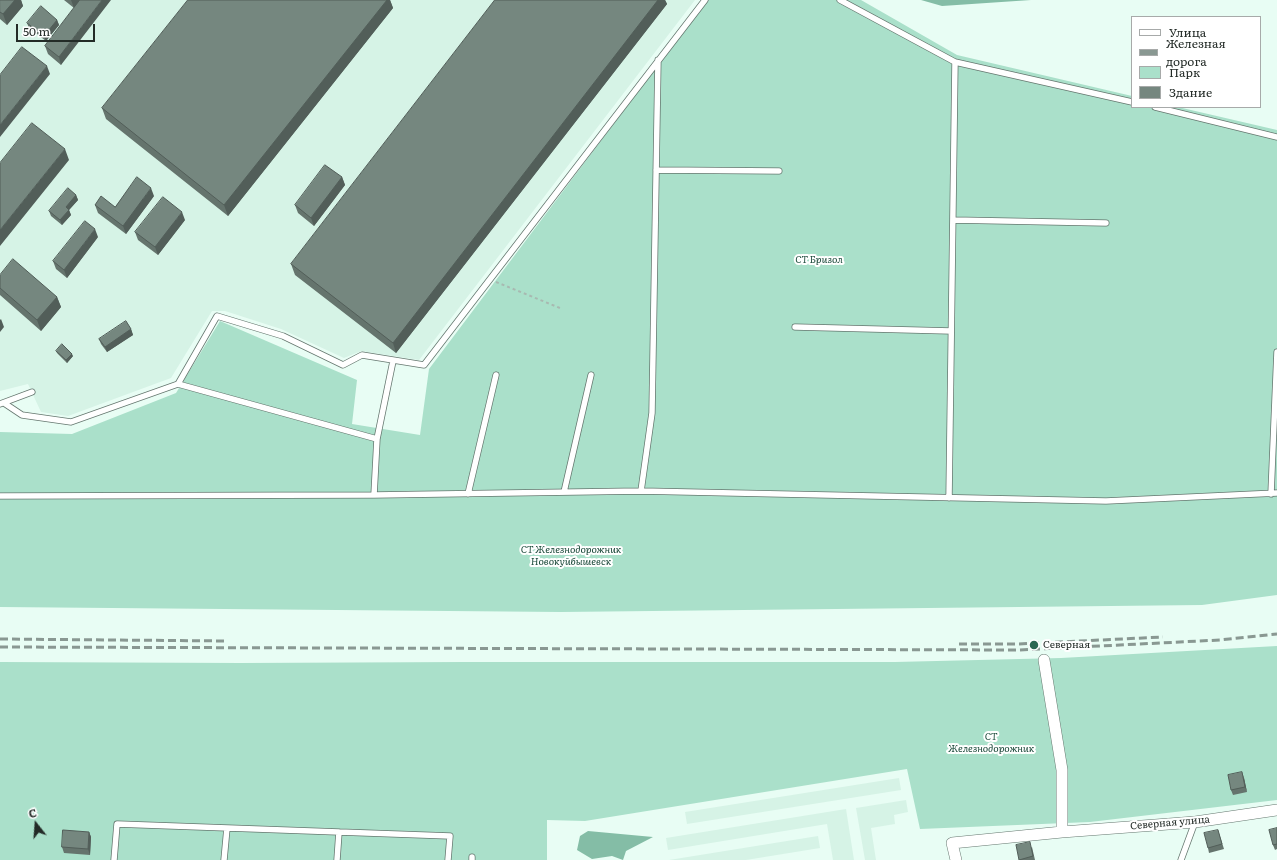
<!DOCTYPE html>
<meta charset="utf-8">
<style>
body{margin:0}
#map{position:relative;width:1277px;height:860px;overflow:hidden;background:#e8fdf4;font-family:Literata,serif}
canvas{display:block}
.legend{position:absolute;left:1131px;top:16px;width:130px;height:92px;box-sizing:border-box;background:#fff;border:1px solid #a7aaa9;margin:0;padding:5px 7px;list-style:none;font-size:12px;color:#232b27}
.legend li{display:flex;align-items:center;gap:8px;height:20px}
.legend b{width:20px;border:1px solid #a7aaa9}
.north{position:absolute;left:16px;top:804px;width:40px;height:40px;-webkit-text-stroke:3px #fff;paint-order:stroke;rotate:343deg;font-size:11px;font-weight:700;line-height:16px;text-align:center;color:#232b27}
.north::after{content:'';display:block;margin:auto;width:14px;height:18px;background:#232b27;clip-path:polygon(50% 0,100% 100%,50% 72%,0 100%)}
.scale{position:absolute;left:16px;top:24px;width:79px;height:18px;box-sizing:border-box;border:2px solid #232b27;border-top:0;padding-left:5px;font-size:12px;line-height:14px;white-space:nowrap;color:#232b27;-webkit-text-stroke:3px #fff;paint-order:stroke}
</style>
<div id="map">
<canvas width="1277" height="860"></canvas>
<ul class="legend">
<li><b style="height:5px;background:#fff"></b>Улица</li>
<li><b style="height:5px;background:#899892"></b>Железная дорога</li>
<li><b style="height:11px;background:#aae0ca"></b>Парк</li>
<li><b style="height:11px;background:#75877f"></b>Здание</li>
</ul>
<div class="north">С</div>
<div class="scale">50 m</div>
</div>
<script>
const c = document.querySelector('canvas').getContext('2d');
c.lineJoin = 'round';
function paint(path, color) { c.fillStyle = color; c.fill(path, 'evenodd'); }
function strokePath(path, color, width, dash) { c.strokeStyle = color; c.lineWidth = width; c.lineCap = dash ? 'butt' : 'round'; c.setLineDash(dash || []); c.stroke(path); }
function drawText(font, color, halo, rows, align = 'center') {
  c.font = font + ' Literata,serif'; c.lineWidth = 4; c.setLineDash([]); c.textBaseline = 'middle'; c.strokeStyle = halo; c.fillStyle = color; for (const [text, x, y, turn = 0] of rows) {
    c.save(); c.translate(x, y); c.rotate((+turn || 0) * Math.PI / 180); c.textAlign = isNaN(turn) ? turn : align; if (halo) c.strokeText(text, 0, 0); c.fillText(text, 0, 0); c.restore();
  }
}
const built = new Path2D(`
 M0 0H695L419 360 361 351 344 358 281 329 225 311H212L171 378 68 416 41 412 28 384 0 391Z
 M899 778 901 790 687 824 685 812Z
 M906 800 908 812 894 815 895 824 871 828 876 860H865L856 808Z
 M846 809 854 860H833L827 824 668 850 666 838Z
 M818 836 820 848 746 860H669Z`);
const green = new Path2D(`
 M707 0H861L957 55 1132 96V107H1178L1277 130V595L1202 605 561 612 0 607V432L72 434 176 393 220 321 357 380 352 424 420 435 429 369Z
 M1277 646V800L1090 822 920 829 907 769 585 821 547 820V860H0V662L241 663 463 662H895L1061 658Z`);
const water = new Path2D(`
 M921 0H1031L942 6Z
 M588 831 653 837 626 851 623 860 612 856 592 859 577 850 580 836Z`);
const path = new Path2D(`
 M496 282 560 308`);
const service = new Path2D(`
 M840 0 955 62 1132 102
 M1155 107 1277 137
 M656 170 779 171
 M953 220 1106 223
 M795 327 951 331
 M178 384 377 439
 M4 403 22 415 71 422 178 384 217 316 283 336 343 365 362 355 424 365 705 0
 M0 404 32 392
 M641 491 652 413 658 60
 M564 492 591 375
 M468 494 496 375
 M1271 494 1277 352
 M374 495 377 439 393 361
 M0 496 374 495 641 491 1106 501 1277 493
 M949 498 955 62
 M114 860 117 824 450 836 448 860
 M224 860 227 828
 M337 860 339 832
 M472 860V857
 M1181 860 1195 822`);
const minor = new Path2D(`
 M1062 832 1195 822 1277 810
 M956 860 952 843 1062 832V770L1044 660`);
const rail = new Path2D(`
 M0 639 227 641
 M959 644H1019L1163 637
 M0 647 1019 650 1220 640 1277 634`);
const wall = new Path2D(`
 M0 0H21L23 6 7 25 0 19Z
 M64 0H80L74 8Z
 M80 0 61 65 48 54 45 46Z
 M188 0H390L393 8 228 216 106 119 102 108Z
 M495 0H665L667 4 396 353 295 275 291 264Z
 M57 20 59 25 46 41 29 28 27 23Z
 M342 177 345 185 314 226 298 213 295 205Z
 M76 195 78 200 69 210 71 215 62 225 51 216 49 211Z
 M154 196 126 234 98 213 95 205 115 207Z
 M185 220 158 255 138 240 135 232Z
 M98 237 67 278 56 269 53 261Z
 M0 275 57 297 61 307 41 331 0 295Z
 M131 329 133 335 107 352 101 344 99 339Z
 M56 351 73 356 67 363 57 353Z
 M1244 778 1247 792 1233 795 1231 790Z
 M1277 828V849L1275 850 1273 845Z
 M1218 830 1224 849 1209 853 1208 848Z
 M89 832 91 837 90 855 64 853 62 847Z
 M1032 847 1035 860H1019Z`);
const shadedWall = new Path2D(`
 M15 0H21L23 6 7 25 3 14Z
 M71 0H80L74 8Z
 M102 0H111L61 65 59 57Z
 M387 0H390L393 8 228 216 224 205Z
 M658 0H665L667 4 396 353 393 343Z
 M57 20 59 25 46 41 44 36Z
 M47 66 50 74 0 137V125Z
 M65 149 69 160 0 246V230Z
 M342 177 345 185 314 226 311 218Z
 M151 188 154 196 126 234 123 226Z
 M76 195 78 200 69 210 71 215 62 225 60 220 66 207Z
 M182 212 185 220 158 255 155 247Z
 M95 229 98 237 67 278 64 270Z
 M57 297 61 307 41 331 37 320Z
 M1 319 4 327 0 332V320Z
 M131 329 133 335 107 352 105 347Z
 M72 354 73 356 67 363 66 360Z
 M1242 772 1244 778 1247 792 1245 787Z
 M89 832 91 837 90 855 88 849Z`);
const building = new Path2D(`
 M0 0H15L3 14 0 12Z
 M80 0H102L59 57 45 46Z
 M188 0H387L224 205 102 108Z
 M495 0H658L393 343 291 264Z
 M41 6 57 20 44 36 27 23Z
 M22 47 47 66 0 125V75Z
 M32 123 65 149 0 230V163Z
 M325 165 342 177 311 218 295 205Z
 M137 177 151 188 123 226 95 205 101 196 115 207Z
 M68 188 76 195 66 207 69 210 60 220 49 211Z
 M163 197 182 212 155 247 135 232Z
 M85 221 95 229 64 270 53 261Z
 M13 259 57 297 37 320 0 288V275Z
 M126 321 131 329 105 347 99 339Z
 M62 344 72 354 66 360 56 351Z
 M1242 772 1245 787 1231 790 1228 775Z
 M1277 828V844L1273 845 1269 830Z
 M63 830 89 832 88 849 62 847Z
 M1218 830 1222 844 1208 848 1204 833Z
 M1030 842 1033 856 1019 860 1016 845Z`);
const markers = [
 [1034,645,5,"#2b6752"]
];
const parkNames = [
 ["СТ Бризол",819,260],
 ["СТ Железнодорожник",571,550],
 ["Новокуйбышевск",571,562],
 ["СТ",991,737],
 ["Железнодорожник",991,749]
];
const poiNames = [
 ["Северная",1043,645]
];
const streetNames = [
 ["Северная улица",1170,823,-5]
];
paint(built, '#d6f3e6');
paint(green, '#aae0ca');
paint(water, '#84bda6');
strokePath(service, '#65776f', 7);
strokePath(minor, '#65776f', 12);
strokePath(path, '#a8b9b1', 2, [3, 3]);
strokePath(service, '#fff', 5.5);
strokePath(minor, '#fff', 11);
strokePath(rail, '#899892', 3, [8, 4]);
paint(wall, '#65746d');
paint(shadedWall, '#525e59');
paint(building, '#75877f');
strokePath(building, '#525e59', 1);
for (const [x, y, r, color] of markers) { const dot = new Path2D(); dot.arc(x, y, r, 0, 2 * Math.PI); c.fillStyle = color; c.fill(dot); strokePath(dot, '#fff', 1.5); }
drawText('italic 10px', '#184737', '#fff', parkNames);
drawText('10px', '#232b27', '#fff', poiNames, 'left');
drawText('10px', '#232b27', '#fff', streetNames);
</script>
